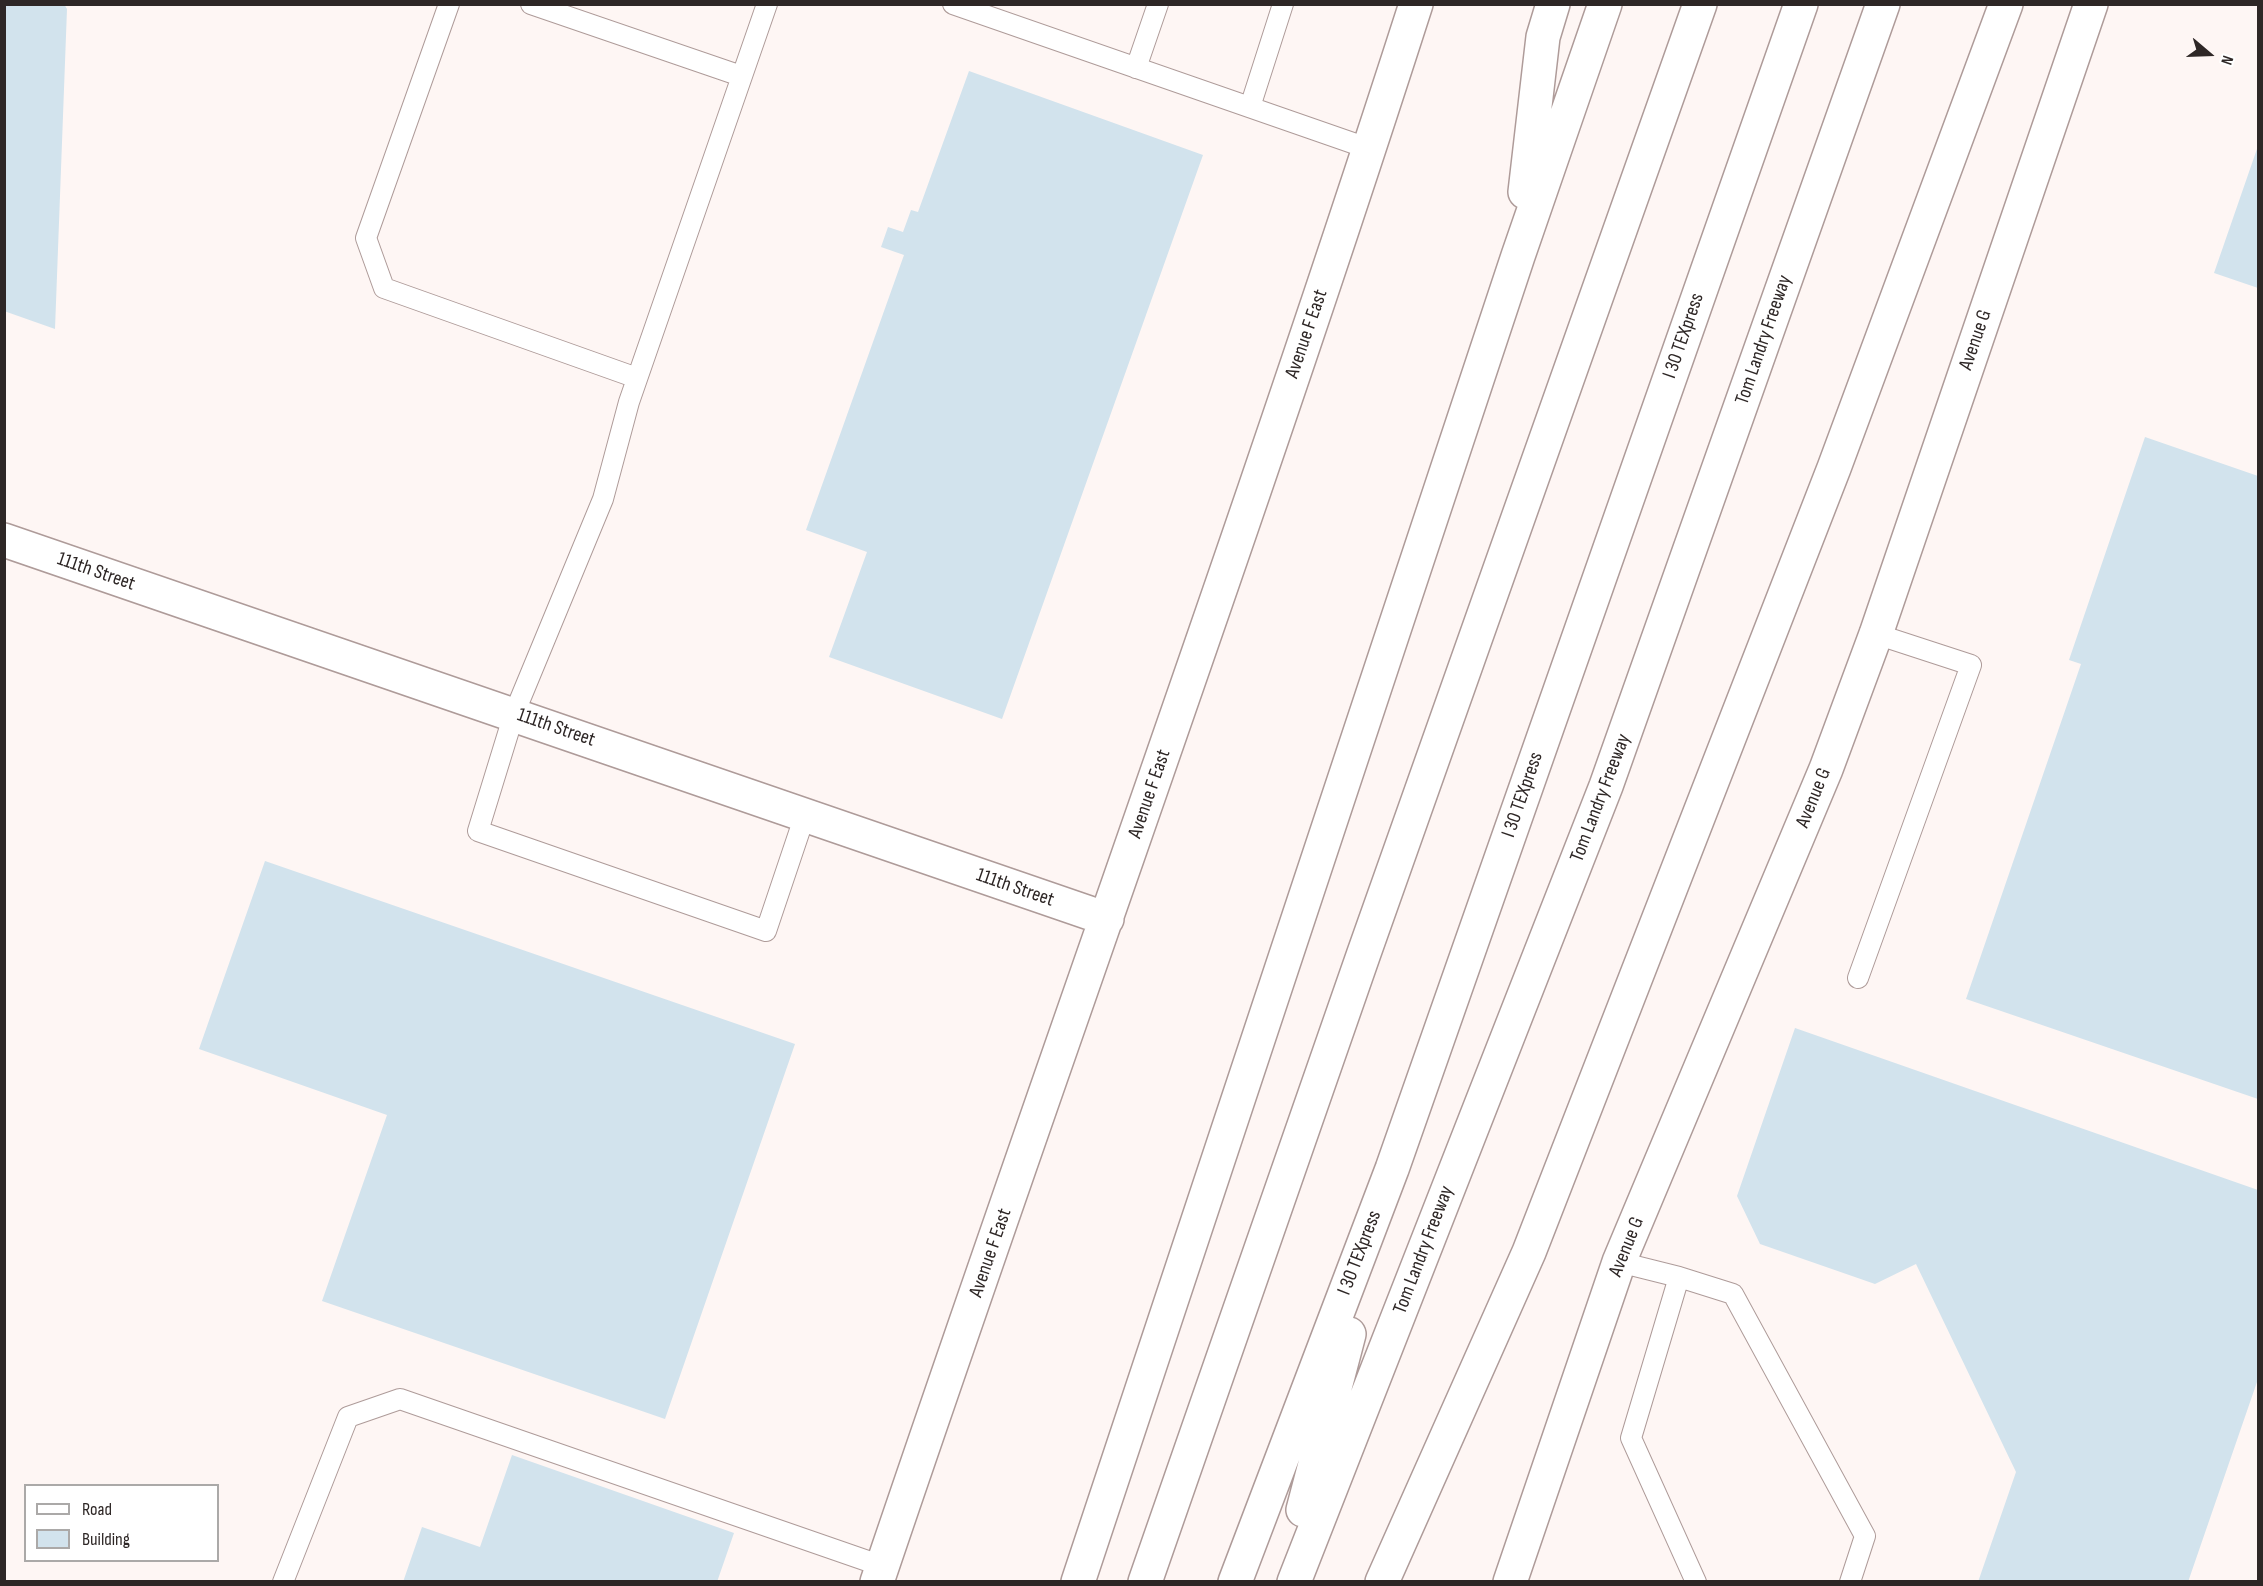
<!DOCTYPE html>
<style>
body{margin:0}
#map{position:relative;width:2263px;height:1586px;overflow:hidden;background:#fef6f4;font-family:"Sofia Sans Condensed",sans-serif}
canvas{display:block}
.frame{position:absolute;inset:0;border:6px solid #2e2726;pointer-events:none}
.legend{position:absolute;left:24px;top:1484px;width:195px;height:78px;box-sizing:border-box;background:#fff;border:2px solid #aba9a8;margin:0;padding:8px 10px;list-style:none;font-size:18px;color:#2e2726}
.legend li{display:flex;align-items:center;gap:12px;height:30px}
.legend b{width:30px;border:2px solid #aba9a8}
.north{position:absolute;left:2179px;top:24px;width:60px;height:60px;-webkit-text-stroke:4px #fff;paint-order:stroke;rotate:109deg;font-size:16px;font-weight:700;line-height:24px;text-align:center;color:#2e2726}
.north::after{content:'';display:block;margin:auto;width:21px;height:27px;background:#2e2726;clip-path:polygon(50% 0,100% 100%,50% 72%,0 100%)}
</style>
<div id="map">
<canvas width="2263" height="1586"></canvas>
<div class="frame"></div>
<ul class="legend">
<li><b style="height:8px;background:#fff"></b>Road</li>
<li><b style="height:16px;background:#d2e3ed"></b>Building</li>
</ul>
<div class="north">N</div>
</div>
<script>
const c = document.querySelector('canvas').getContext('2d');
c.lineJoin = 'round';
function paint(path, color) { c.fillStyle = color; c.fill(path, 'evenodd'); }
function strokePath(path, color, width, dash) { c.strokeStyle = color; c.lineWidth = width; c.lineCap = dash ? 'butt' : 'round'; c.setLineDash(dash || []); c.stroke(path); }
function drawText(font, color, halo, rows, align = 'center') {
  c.font = font + ' "Sofia Sans Condensed",sans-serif'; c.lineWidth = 5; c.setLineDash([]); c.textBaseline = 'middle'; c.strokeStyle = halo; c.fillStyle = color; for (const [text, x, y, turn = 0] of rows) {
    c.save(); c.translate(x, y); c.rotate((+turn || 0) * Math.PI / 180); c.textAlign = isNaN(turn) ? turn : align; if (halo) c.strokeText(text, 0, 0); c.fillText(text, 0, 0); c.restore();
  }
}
const building = new Path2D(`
 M4 4H64L67 9 55 329 4 311Z
 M969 71 1203 155 1002 719 829 657 867 552 806 530 904 255 881 247 888 227 903 232 911 210 918 212Z
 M2258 146V288L2214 273Z
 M2145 437 2258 476V1099L1966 999 2081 664 2069 660Z
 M265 861 795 1044 665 1419 322 1301 387 1115 199 1049Z
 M1795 1028 2258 1190V1379L2188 1582H1978L2016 1472 1916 1264 1875 1284 1760 1244 1737 1196Z
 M512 1455 734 1533 717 1582H403L422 1527 480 1547Z`);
const lane = new Path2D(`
 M449 4 366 238 384 288 637 378
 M531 4 741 76
 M767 4 629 402 603 499 514 714 478 831 766 931 805 815
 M953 4 1370 149
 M1136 68 1158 4
 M1250 107 1283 4
 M1858 978 1971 665 1876 634
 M1619 1262 1679 1277 1733 1294 1865 1536 1850 1582
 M1679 1277 1631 1438 1696 1582
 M283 1582 348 1417 400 1399 882 1566`);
const street = new Path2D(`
 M4 540 1107 919
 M877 1582C1055 1055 1246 533 1416 4
 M1510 1582 1619 1262 1826 769 1876 634 2091 4`);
const highway = new Path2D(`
 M1525 192 1543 37 1553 4
 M1303 1510 1349 1334
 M1078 1582 1518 256 1605 4
 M1145 1582 1364 953 1700 4
 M1235 1582 1392 1169 1801 4
 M1294 1582 1606 786 1883 4
 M1382 1582 1529 1252 1834 468 2006 4`);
const streetNames = [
 ["Avenue F East",1307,334,-71],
 ["I 30 TEXpress",1684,336,-71],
 ["Tom Landry Freeway",1764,340,-71],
 ["Avenue G",1976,340,-71],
 ["111th Street",96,572,19],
 ["111th Street",556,728,19],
 ["Avenue F East",1150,794,-71],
 ["I 30 TEXpress",1523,795,-71],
 ["Tom Landry Freeway",1601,798,-69],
 ["Avenue G",1814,798,-68],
 ["111th Street",1015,888,19],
 ["Avenue G",1627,1247,-68],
 ["Tom Landry Freeway",1424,1250,-69],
 ["Avenue F East",991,1253,-71],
 ["I 30 TEXpress",1360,1253,-69]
];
paint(building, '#d2e3ed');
strokePath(lane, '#ae9b99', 22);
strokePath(street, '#ae9b99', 36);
strokePath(highway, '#ae9b99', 36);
strokePath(lane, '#fff', 20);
strokePath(street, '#fff', 33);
strokePath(highway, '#fff', 33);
drawText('20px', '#2e2726', '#fff', streetNames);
</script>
